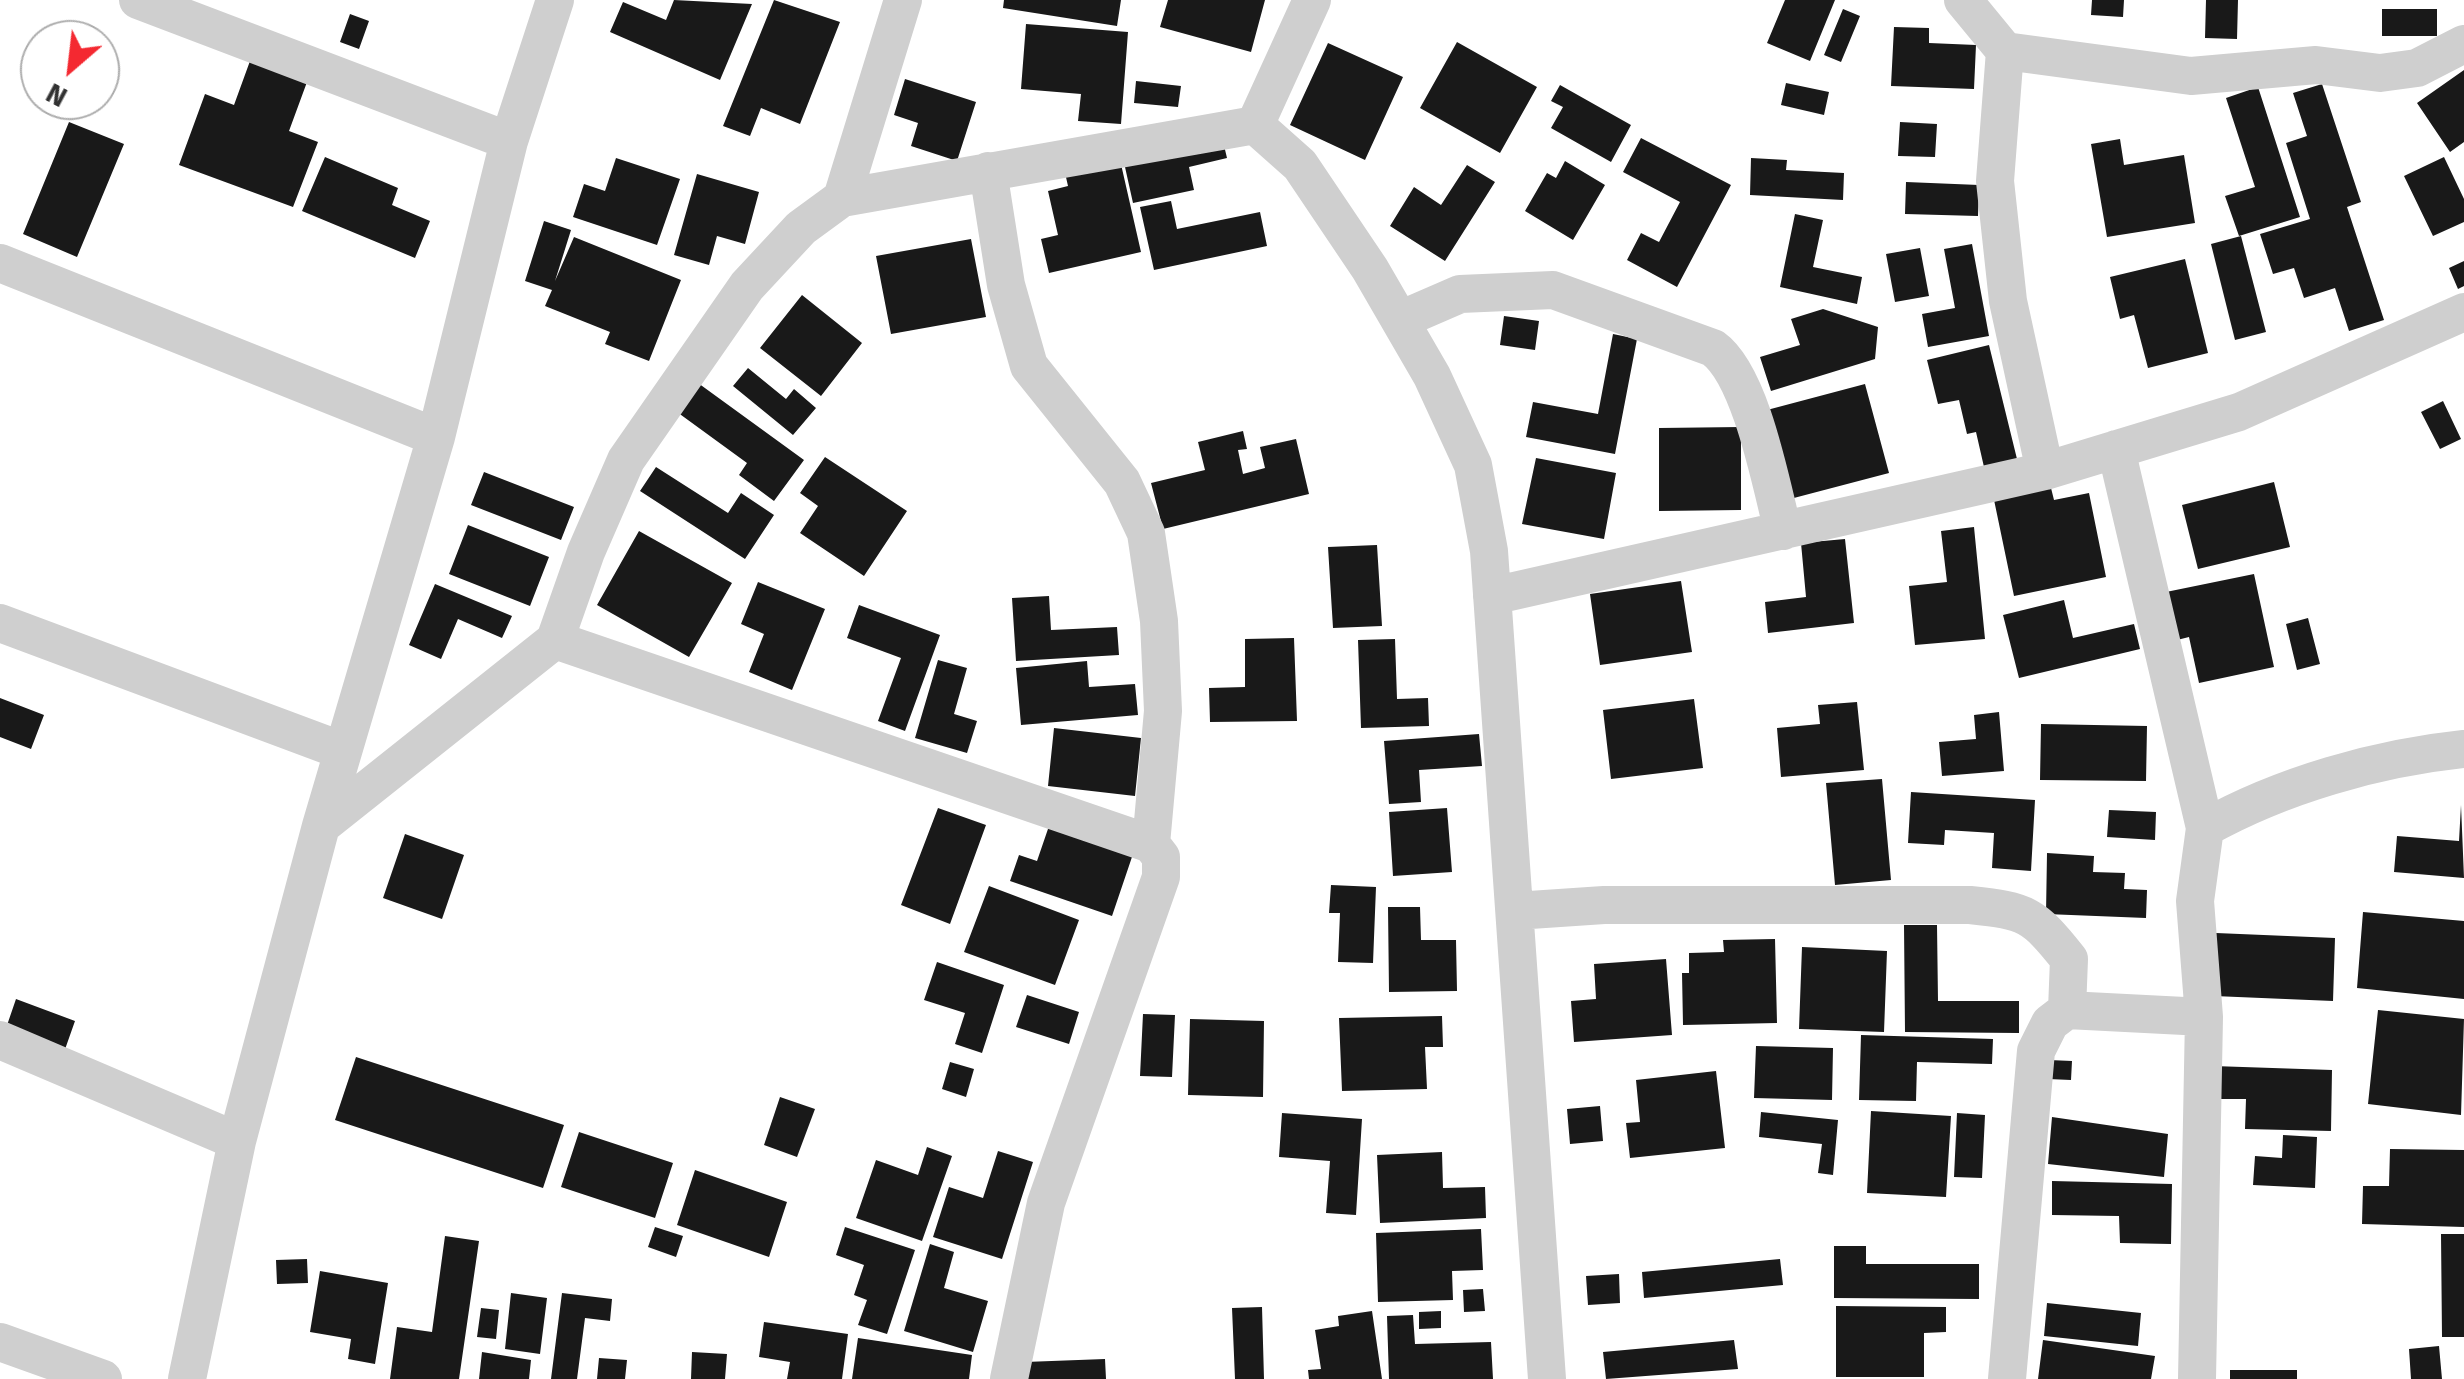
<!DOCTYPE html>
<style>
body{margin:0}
#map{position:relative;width:2464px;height:1379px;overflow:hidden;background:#fff;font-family:"Fira Sans",sans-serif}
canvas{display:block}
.north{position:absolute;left:20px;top:20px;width:100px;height:100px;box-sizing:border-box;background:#fff;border:2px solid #adadad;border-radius:50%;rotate:208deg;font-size:28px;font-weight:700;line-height:40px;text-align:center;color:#323232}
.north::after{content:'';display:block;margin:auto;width:35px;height:45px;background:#f42931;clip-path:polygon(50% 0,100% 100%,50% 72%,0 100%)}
</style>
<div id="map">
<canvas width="2464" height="1379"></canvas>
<div class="north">N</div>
</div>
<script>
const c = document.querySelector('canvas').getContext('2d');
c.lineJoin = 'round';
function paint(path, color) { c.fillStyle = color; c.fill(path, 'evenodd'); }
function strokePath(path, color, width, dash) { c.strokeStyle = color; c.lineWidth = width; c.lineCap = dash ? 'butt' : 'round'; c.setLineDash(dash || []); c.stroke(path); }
const building = new Path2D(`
 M674 0 752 4 720 80 610 32 623 2 666 20Z
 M774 0 840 22 800 124 761 108 750 136 723 126Z
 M1004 0H1121L1117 26 1003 8Z
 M1168 0H1265L1251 52 1160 27Z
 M1785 0H1835L1810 61 1767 43Z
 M2092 0H2124L2123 17 2091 15Z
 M2206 0H2238L2237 39 2205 38Z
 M1843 9 1860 16 1841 62 1824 55Z
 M2382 9H2437V36H2382Z
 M350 14 369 21 359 49 340 42Z
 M1026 24 1128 32 1121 124 1078 121 1081 94 1021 89Z
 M1894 27 1929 28V43L1976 45 1974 89 1891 86Z
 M1457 42 1537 87 1500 153 1420 108Z
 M1328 43 1403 77 1365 160 1290 125Z
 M250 61 307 82 289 131 318 142 293 207 179 165 205 94 234 105Z
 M2464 70V142L2450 152 2417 103Z
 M905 79 976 102 957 161 911 146 918 123 894 115Z
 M1136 81 1181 86 1178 107 1134 103Z
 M1786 83 1829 92 1824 115 1781 105Z
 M2322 84 2361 202 2347 207 2384 320 2349 331 2335 288 2304 298 2294 268 2273 274 2260 234 2310 219 2286 143 2307 136 2293 93Z
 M1560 85 1631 125 1611 162 1551 128 1563 107 1551 101Z
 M2258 87 2300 217 2239 236 2225 196 2255 187 2226 98Z
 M69 122 124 144 77 257 23 234Z
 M1900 122 1937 124 1935 157 1898 156Z
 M1222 137 1227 158 1189 167 1194 190 1133 203 1123 158Z
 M1641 138 1731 185 1677 287 1627 260 1641 233 1659 242 1680 202 1623 172Z
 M2120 139 2124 165 2184 155 2195 223 2107 237 2091 144Z
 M1118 151 1141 252 1049 273 1041 239 1058 235 1048 191 1068 186 1063 164Z
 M325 157 398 188 392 205 430 221 415 258 302 211Z
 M2444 157 2464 199V222L2433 236 2404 176Z
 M616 158 680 179 657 245 573 217 584 184 605 191Z
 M1751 158 1787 160 1786 170 1844 173 1843 200 1750 195Z
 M1565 161 1605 185 1573 240 1525 211 1547 173 1556 178Z
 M1467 165 1495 182 1445 261 1390 226 1414 187 1441 205Z
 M697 174 759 192 745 244 717 236 709 265 674 255Z
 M1906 182 1979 185 1978 216 1905 214Z
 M1171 201 1177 229 1260 212 1267 246 1154 270 1140 207Z
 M1795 214 1823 220 1813 267 1862 277 1857 304 1780 287Z
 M544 221 571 230 555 281 574 237 681 280 649 361 605 344 610 332 545 306 552 290 525 281Z
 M2241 236 2266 332 2235 340 2211 244Z
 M971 239 986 317 891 334 876 256Z
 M1972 244 1989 336 1928 347 1922 314 1955 308 1944 249Z
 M1920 248 1929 296 1895 302 1886 254Z
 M2185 259 2208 353 2148 368 2134 315 2120 319 2110 277Z
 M2464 261V286L2458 289 2449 268Z
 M802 295 862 343 821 396 760 348Z
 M1823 309 1878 327 1875 359 1771 391 1760 357 1800 345 1791 319Z
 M1504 316 1539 321 1535 350 1500 345Z
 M1613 334 1637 339 1615 454 1526 437 1533 402 1598 414Z
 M1989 345 2017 459 1984 467 1976 432 1967 434 1959 400 1938 404 1927 360Z
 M748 368 786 399 794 389 816 408 793 435 733 386Z
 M698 383 804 460 774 501 739 475 747 463 677 412Z
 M1865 384 1889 473 1790 499 1767 410Z
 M2443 401 2461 439 2440 449 2421 412Z
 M1741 427V510L1659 511V428Z
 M1243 431 1247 449 1238 450 1243 474 1265 468 1260 447 1296 439 1309 494 1163 529 1151 483 1205 470 1198 442Z
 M825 457 907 511 864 576 800 533 818 506 800 493Z
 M1536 458 1616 473 1604 539 1522 524Z
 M656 467 728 513 741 493 774 515 745 559 640 491Z
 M484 472 574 507 561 540 471 505Z
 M2274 482 2290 547 2198 569 2182 505Z
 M2050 484 2054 500 2089 493 2106 577 2014 596 1993 495Z
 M468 525 549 557 530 606 449 574Z
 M1974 527 1985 639 1915 645 1909 586 1947 582 1941 531Z
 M639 531 732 583 689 657 597 605Z
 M1845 539 1854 623 1768 633 1765 602 1806 597 1801 543Z
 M1377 545 1382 626 1333 628 1328 547Z
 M2254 574 2274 667 2199 683 2189 637 2177 640 2166 592Z
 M1681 581 1692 652 1600 665 1590 594Z
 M758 582 825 609 792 690 749 672 764 634 741 624Z
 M435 584 512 616 502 638 458 619 441 659 409 645Z
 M1049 596 1051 630 1117 627 1119 655 1016 661 1012 598Z
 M2064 600 2073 638 2134 624 2140 649 2019 678 2003 615Z
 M859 605 940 635 905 731 878 721 901 658 847 638Z
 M2308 618 2320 664 2297 670 2286 624Z
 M1294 638 1297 721 1210 722 1209 688 1245 687V639Z
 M1395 639 1397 699 1428 698 1429 726 1361 728 1358 640Z
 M938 660 967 668 954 714 977 721 967 753 915 738Z
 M1087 661 1089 687 1135 684 1138 715 1021 725 1016 668Z
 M0 698 44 715 31 749 0 737Z
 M1694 699 1703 768 1611 779 1603 710Z
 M1857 702 1864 770 1781 777 1777 728 1820 724 1818 705Z
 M1999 712 2004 771 1942 776 1939 742 1976 739 1974 715Z
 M2041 724 2147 726 2146 781 2040 780Z
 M1054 728 1141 738 1135 796 1048 786Z
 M1479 734 1482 766 1419 770 1421 802 1389 804 1384 741Z
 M1882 779 1891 880 1835 885 1826 783Z
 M1911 792 2035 800 2031 871 1992 868 1994 833 1945 830 1944 845 1908 843Z
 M2461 805 2464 878 2394 872 2397 836 2459 841Z
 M938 808 986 825 950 924 901 905Z
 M1447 808 1452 872 1393 876 1389 812Z
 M2109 810 2156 812 2155 840 2107 837Z
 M1049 826 1133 854 1112 916 1010 881 1019 855 1037 861Z
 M405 834 464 855 442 919 383 898Z
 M2047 853 2094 856 2093 872 2125 873 2124 889 2147 890 2146 918 2046 914Z
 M1331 885 1376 887 1373 963 1338 962 1340 913H1329Z
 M989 886 1079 920 1055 985 964 952Z
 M1388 907H1420L1421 940H1456L1457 991 1389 992Z
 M2363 912 2464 921V999L2357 988Z
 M1904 925H1937L1938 1001H2019V1033L1905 1032Z
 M2216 933 2335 938 2333 1001 2214 996Z
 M1775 939 1777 1023 1683 1025 1682 973H1689V953L1724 952 1723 940Z
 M1802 947 1887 951 1884 1032 1799 1029Z
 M1666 959 1672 1035 1574 1042 1571 1001 1596 999 1594 964Z
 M937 962 1004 985 982 1053 955 1044 965 1013 924 1000Z
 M1027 995 1079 1012 1069 1044 1016 1027Z
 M16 999 75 1021 63 1055 4 1034Z
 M2378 1010 2464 1019 2461 1115 2368 1104Z
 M1143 1014 1175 1015 1172 1077 1140 1076Z
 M1442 1016 1443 1047H1425L1427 1089 1342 1091 1339 1018Z
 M1190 1019 1264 1021 1263 1097 1188 1095Z
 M1861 1035 1993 1039 1992 1064 1917 1062 1916 1101 1859 1100Z
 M1756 1046 1833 1048 1832 1100 1754 1098Z
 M356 1057 564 1125 543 1188 335 1120Z
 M2049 1060 2072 1061 2071 1080 2048 1079Z
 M950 1062 974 1069 966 1097 942 1089Z
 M2213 1066 2332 1070 2331 1131 2245 1129 2246 1099H2212Z
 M1716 1071 1725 1148 1630 1158 1626 1123 1640 1122 1636 1080Z
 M780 1097 815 1109 797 1157 764 1145Z
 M1600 1106 1603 1141 1570 1144 1567 1109Z
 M1871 1111 1951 1116 1946 1197 1867 1193Z
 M1761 1112 1838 1120 1833 1175 1818 1173 1822 1144 1759 1137Z
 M1282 1113 1362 1119 1356 1215 1326 1213 1330 1161 1279 1157Z
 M1957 1113 1985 1115 1982 1178 1954 1177Z
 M2052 1117 2168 1134 2164 1177 2048 1164Z
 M579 1132 673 1163 655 1218 561 1187Z
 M2283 1135 2317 1137 2315 1188 2253 1185 2255 1156 2282 1158Z
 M927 1147 952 1156 922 1241 856 1218 876 1160 918 1175Z
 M2390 1149 2464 1150V1227L2362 1224 2363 1186H2389Z
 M998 1151 1033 1162 1002 1259 933 1237 949 1187 983 1198Z
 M1442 1152 1443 1188 1485 1187 1486 1218 1380 1223 1377 1155Z
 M695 1170 787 1202 769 1257 677 1225Z
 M2052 1181 2172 1184 2171 1244 2120 1243 2119 1216 2052 1215Z
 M655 1227 683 1236 676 1257 648 1247Z
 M845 1227 915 1250 887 1334 858 1325 867 1300 854 1295 864 1265 836 1255Z
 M1481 1229 1483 1270 1452 1271 1453 1300 1378 1302 1376 1233Z
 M2441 1234H2464V1337H2442Z
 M445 1236 479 1241 459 1379H390L397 1327 432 1332Z
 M930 1244 954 1252 944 1288 988 1301 973 1352 904 1331Z
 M1834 1246H1866V1264H1979V1299L1834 1298Z
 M307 1259 308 1283 277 1284 276 1260Z
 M1780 1259 1783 1285 1644 1298 1642 1272Z
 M320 1271 388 1283 375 1364 348 1359 351 1339 310 1332Z
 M1619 1274 1620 1303 1588 1305 1586 1276Z
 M1483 1289 1485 1311 1464 1312 1463 1290Z
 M511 1293 547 1298 540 1354 505 1349Z
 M562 1293 612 1299 610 1321 585 1318 577 1379H551Z
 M2047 1303 2141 1313 2138 1346 2044 1336Z
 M1836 1306 1946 1307V1332L1924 1333V1377H1836Z
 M1262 1307 1264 1379H1235L1232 1308Z
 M481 1308 499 1310 496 1339 477 1337Z
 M1372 1311 1382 1379H1309L1308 1370 1321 1369 1315 1330 1339 1326 1338 1316Z
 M1441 1311V1328L1419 1329V1312Z
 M1413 1315 1415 1344 1491 1342 1493 1379H1389L1387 1316Z
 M764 1322 848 1334 842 1379H787L790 1362 759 1357Z
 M858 1338 972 1355 969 1379H852Z
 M1734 1340 1738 1369 1606 1379 1603 1352Z
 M2043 1340 2155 1356 2151 1379H2038Z
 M2439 1346 2442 1379H2411L2409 1349Z
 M482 1352 531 1360 529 1379H479Z
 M692 1352 727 1354 725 1379H691Z
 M599 1358 627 1360 625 1379H597Z
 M1105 1359 1106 1379H1026L1025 1362Z
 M2230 1370H2297V1379H2230Z`);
const minor = new Path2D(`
 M138 0 509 141
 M1963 0 2005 51 2191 76 2316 65 2380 73 2417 68 2464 44
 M2005 51 1995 181 2008 301 2045 471
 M1255 125 1312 0
 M988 171 1006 285 1029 366 1122 482 1146 533 1159 621 1163 711 1151 844
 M842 198 1255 125 1300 165 1370 269 1432 376 1473 465 1489 551 1547 1379
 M0 263 436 437
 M1400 320 1460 294 1553 290 1713 348C1751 375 1771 484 1783 531
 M2116 449 2205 828
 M1492 596 2045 471 2239 412 2464 312
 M0 623 343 751
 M555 640 1151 844 1161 857V877L1046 1203 1009 1379
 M321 826 555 640 586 552 626 460 747 286 801 228 842 198 903 0
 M1515 911 1604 905H1970C2027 911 2033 914 2069 959L2067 1010
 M0 1040 237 1141
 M0 1342 103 1379
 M187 1379 237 1141 321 826 436 437 509 141 555 0
 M2007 1379 2036 1051 2050 1023 2067 1010 2204 1017 2195 901 2205 828C2282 785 2377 758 2464 749
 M2197 1379 2204 1017`);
paint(building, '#191919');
strokePath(minor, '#cfcfcf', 38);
</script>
